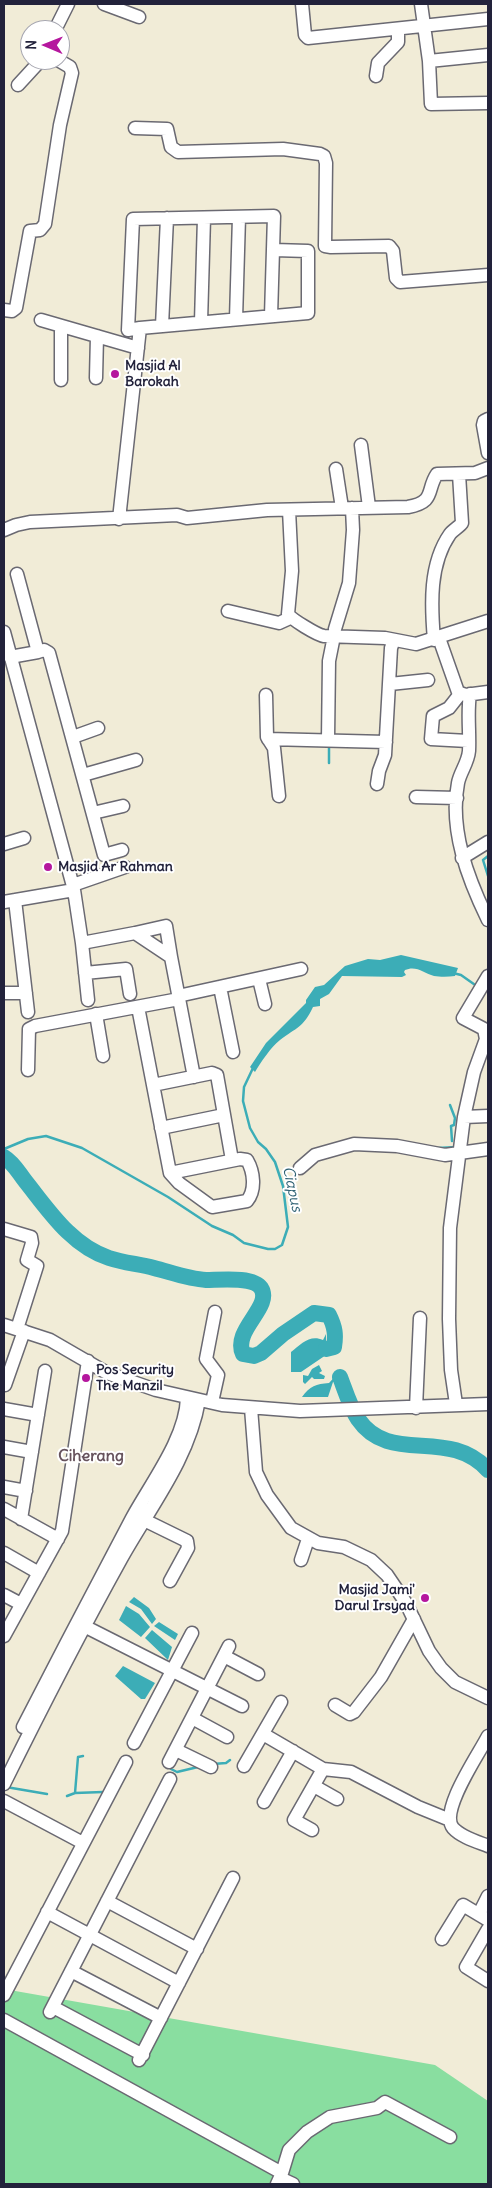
<!DOCTYPE html>
<style>
body{margin:0}
#map{position:relative;width:492px;height:2188px;overflow:hidden;background:#f1ecd7;font-family:Delius,sans-serif}
canvas{display:block}
.frame{position:absolute;inset:0;border:5px solid #22223b;pointer-events:none}
.north{position:absolute;left:20px;top:20px;width:50px;height:50px;box-sizing:border-box;background:#fff;border:1px solid #a7a7b1;border-radius:50%;rotate:271deg;font-size:14px;font-weight:700;line-height:20px;text-align:center;color:#22223b}
.north::after{content:'';display:block;margin:auto;width:18px;height:22px;background:#b5179e;clip-path:polygon(50% 0,100% 100%,50% 72%,0 100%)}
</style>
<div id="map">
<canvas width="492" height="2188"></canvas>
<div class="frame"></div>
<div class="north">N</div>
</div>
<script>
const c = document.querySelector('canvas').getContext('2d');
c.lineJoin = 'round';
function paint(path, color) { c.fillStyle = color; c.fill(path, 'evenodd'); }
function strokePath(path, color, width, dash) { c.strokeStyle = color; c.lineWidth = width; c.lineCap = dash ? 'butt' : 'round'; c.setLineDash(dash || []); c.stroke(path); }
function drawText(font, color, halo, rows, align = 'center') {
  c.font = font + ' Delius,sans-serif'; c.lineWidth = 4; c.setLineDash([]); c.textBaseline = 'middle'; c.strokeStyle = halo; c.fillStyle = color; for (const [text, x, y, turn = 0] of rows) {
    c.save(); c.translate(x, y); c.rotate((+turn || 0) * Math.PI / 180); c.textAlign = isNaN(turn) ? turn : align; if (halo) c.strokeText(text, 0, 0); c.fillText(text, 0, 0); c.restore();
  }
}
const green = new Path2D(`
 M4 1989 435 2065 488 2101V2184H4Z`);
const water = new Path2D(`
 M401 955 458 968 455 976C448 977 440 977 434 976 424 973 416 965 405 970L404 972 406 975 402 977 342 976 329 994 320 999V1006L313 1007C303 1028 297 1027 280 1040 271 1047 261 1062 255 1072L250 1067 266 1043 306 1003V1000L315 987 324 985 345 966 368 959 380 960Z
 M326 1334V1355L301 1372H291V1352C301 1344 310 1334 323 1340Z
 M319 1365 322 1371 319 1373 325 1376 324 1379H314L312 1377 305 1384 303 1382V1375L308 1376 312 1369Z
 M341 1370 345 1371 343 1376 333 1382 328 1397H302C310 1386 316 1384 329 1383Z
 M134 1597 149 1608 156 1619 152 1624 141 1609 129 1602Z
 M126 1606 139 1614 150 1627 141 1637 119 1620Z
 M159 1622 178 1634 175 1640 154 1626Z
 M152 1630 172 1647 168 1660 145 1638Z
 M123 1666 155 1683 145 1699H141L115 1676Z`);
const stream = new Path2D(`
 M329 763V745
 M488 856 483 860 488 876
 M453 973 461 975 478 987
 M450 1105 455 1118 454 1125 451 1126 452 1141
 M438 1148 457 1147
 M4 1149 28 1139 46 1136 82 1148 168 1197 212 1226 233 1235 244 1243 268 1249H275L282 1245 288 1227 283 1186 275 1162 266 1149 258 1142 250 1128 243 1101 244 1087 253 1068
 M83 1756 78 1757 75 1793 103 1792
 M213 1764 226 1763 230 1760
 M171 1769 177 1772 198 1767
 M6 1787 47 1794
 M67 1796 75 1793`);
const river = new Path2D(`
 M4 1157C14 1163 18 1172 26 1182 49 1211 72 1246 109 1258 124 1263 139 1264 154 1268 170 1272 189 1279 206 1280 219 1280 253 1276 261 1288 273 1307 232 1330 243 1354L254 1356 261 1353 283 1334 314 1313 329 1315C335 1327 336 1335 334 1347L326 1349
 M340 1377C345 1390 350 1407 358 1419 390 1466 448 1426 488 1470`);
const minor = new Path2D(`
 M104 4 139 17
 M302 4 305 35 308 38 488 19
 M421 4 429 61 431 104 488 103
 M55 30 68 4
 M429 61 488 55
 M376 76 378 63 398 42V29
 M18 85 41 60
 M135 128 167 129 171 147 178 152 283 149 320 154 324 156 326 163 325 246 331 247 389 246 393 251 396 278 400 282 488 275
 M4 310 12 311 16 308 30 231 40 230 45 224 60 125 72 73 70 67 58 60
 M236 319 239 217
 M41 320 138 348
 M201 322 204 218
 M162 326 167 218
 M140 328 308 313V251L274 250
 M96 378 97 336
 M61 380V326
 M488 419 484 421 483 425 488 453
 M361 445 369 507
 M336 469 342 508
 M289 510 292 571 288 614C291 619 317 635 324 636L385 638 416 644 488 621
 M119 519 140 328 128 330 133 219 274 216 271 316
 M4 530 16 525 30 522 177 515 187 518 267 510 408 507C436 502 426 490 437 474L475 473 488 468
 M17 574 38 652 44 650 49 653 104 855 122 850
 M228 611 279 623 290 618
 M335 629 349 583 353 530 352 508
 M4 632 74 890 82 943 135 933 171 957 194 1077
 M439 638 458 692 465 695 488 692
 M434 640C431 605 429 564 450 534 453 530 459 527 462 523L459 474
 M10 657 38 652
 M390 684 428 680
 M460 694 449 708 433 716 431 739 468 741
 M470 694C467 713 470 731 469 751 468 763 460 772 458 783 449 830 468 879 488 920
 M266 695 267 737 274 748 279 796
 M73 737 98 728
 M268 739 386 742
 M328 739 329 661 334 636
 M83 775 136 760
 M377 784 379 771 385 755 391 648 394 640
 M416 797 457 798
 M93 813 123 806
 M4 844 24 838
 M462 858 488 842
 M73 885 125 867
 M15 900 28 1012
 M4 902 74 890
 M135 933 166 926 171 957
 M82 943 88 1000
 M85 973 126 969 130 994
 M259 979 265 1004
 M220 987 233 1052
 M4 993H26
 M178 996 301 969
 M138 1007 170 1173 179 1183 212 1207 247 1201C256 1190 254 1172 247 1160L240 1159 170 1173
 M96 1014 103 1056
 M28 1070 29 1029 35 1026 179 999
 M153 1085 212 1073 217 1075 232 1160
 M464 1117 488 1116
 M161 1128 224 1115
 M300 1168 315 1155 354 1144 397 1146 445 1155 488 1149
 M4 1229 31 1237 32 1243 27 1260 37 1266 17 1329
 M4 1325 50 1340 107 1373 156 1390 222 1405 300 1411 488 1404
 M5 1385 24 1331
 M212 1402 218 1375 206 1359 215 1312
 M456 1404 451 1370 449 1319 450 1228 464 1117 474 1072 486 1039 484 1029 463 1018 488 976
 M251 1408 256 1472 267 1495 291 1528 318 1543 344 1547 371 1560 387 1575 406 1603 429 1651 441 1668 455 1682 488 1698
 M416 1408 420 1318
 M4 1409 38 1415
 M4 1447 32 1452
 M4 1487 26 1491
 M4 1509 58 1539
 M136 1516 187 1541 188 1548 170 1581
 M21 1519 45 1371
 M4 1553 39 1573
 M301 1560 308 1539
 M4 1595 21 1604
 M86 1627 242 1706
 M4 1636 62 1531 88 1361
 M224 1656 258 1674
 M335 1705 350 1714 354 1712 381 1677 414 1619
 M192 1718 227 1737
 M23 1727C59 1657 95 1588 132 1518 151 1483 186 1438 187 1398
 M263 1734 323 1769 351 1772 418 1807 450 1820
 M488 1736C479 1754 439 1811 453 1828 461 1837 478 1842 488 1846
 M134 1743 192 1633
 M176 1750 211 1767
 M169 1762 229 1646
 M244 1766 281 1702
 M4 1784C41 1709 80 1633 121 1559 150 1507 189 1459 199 1400
 M314 1786 337 1799
 M4 1801 83 1843
 M264 1802 293 1751
 M312 1830 294 1820 323 1769
 M107 1901 197 1949
 M47 1912 179 1983
 M479 1914 488 1896
 M488 1929 466 1967 488 1981
 M442 1939 463 1905 488 1920
 M71 1971 161 2018
 M4 1995 126 1762
 M53 2007 143 2055
 M50 2012 170 1779
 M4 2020 282 2173 277 2184
 M139 2060 233 1878
 M282 2173 289 2150 307 2132 330 2117 377 2108 385 2102 450 2137
 M280 2178 293 2184`);
const markers = [
 [115,374,5,"#b5179e"],
 [48,867,5,"#b5179e"],
 [86,1378,5,"#b5179e"],
 [425,1598,5,"#b5179e"]
];
const poiNames = [
 ["Masjid Al",125,366],
 ["Barokah",125,382],
 ["Masjid Ar Rahman",58,867],
 ["Pos Security",96,1370],
 ["The Manzil",96,1386],
 ["Masjid Jami'",415,1590,"right"],
 ["Darul Irsyad",415,1606,"right"]
];
const waterNames = [
 ["Ciapus",292,1189,78]
];
const quarterNames = [
 ["Ciherang",91,1456]
];
paint(green, '#89dea0');
paint(water, '#3cadb7');
strokePath(stream, '#3cadb7', 2.5);
strokePath(river, '#3cadb7', 16);
strokePath(minor, '#6a6972', 15);
strokePath(minor, '#fff', 12);
for (const [x, y, r, color] of markers) { const dot = new Path2D(); dot.arc(x, y, r, 0, 2 * Math.PI); c.fillStyle = color; c.fill(dot); strokePath(dot, '#fff', 2); }
drawText('bold 14px', '#22223b', '#fff', poiNames, 'left');
drawText('italic 15px', '#2e6173', '#fff', waterNames);
drawText('bold 16px', '#67535d', '#fff', quarterNames);
</script>
